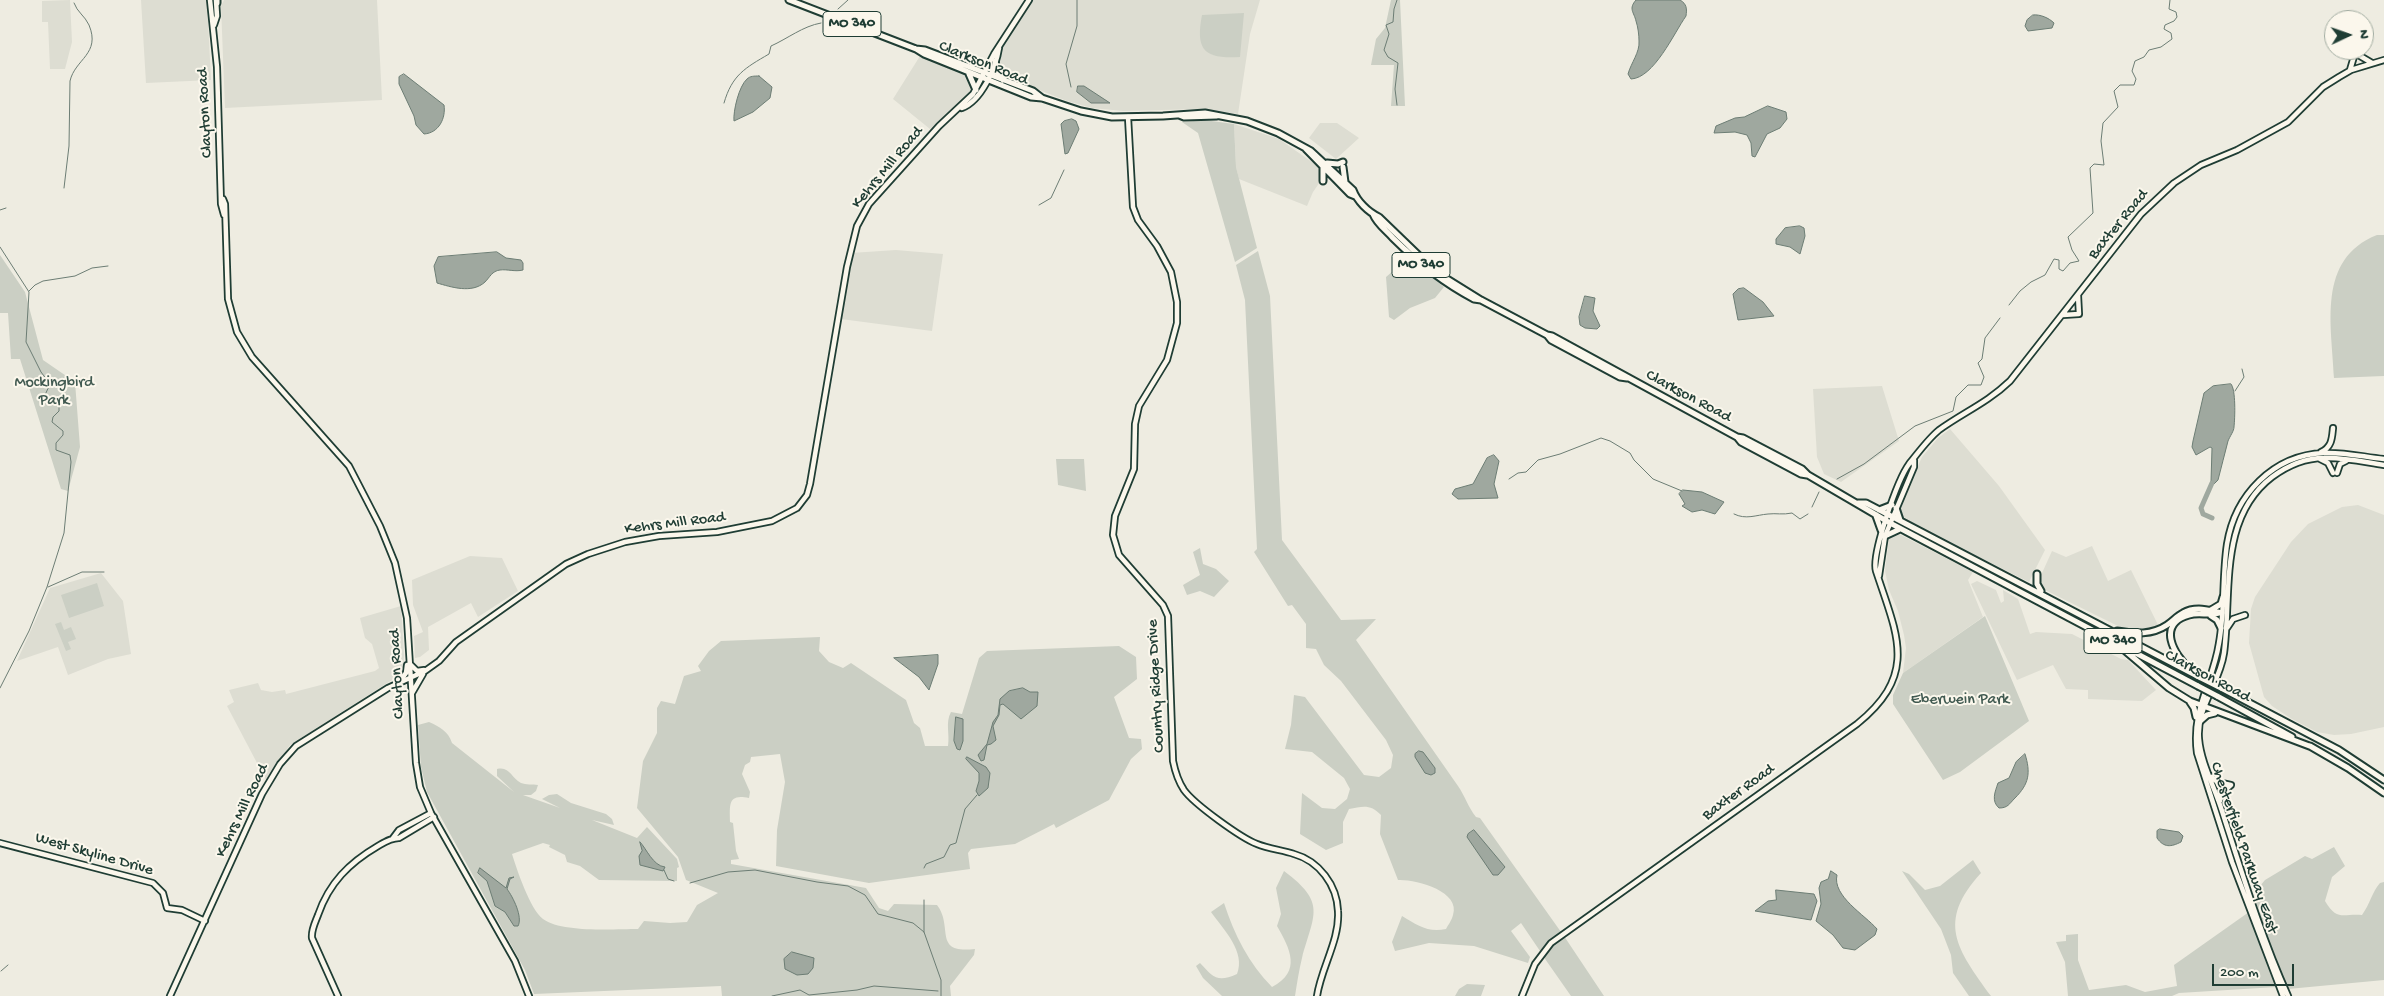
<!DOCTYPE html>
<style>
body{margin:0}
#map{position:relative;width:2384px;height:996px;overflow:hidden;background:#eeece1;font-family:"Gochi Hand",sans-serif}
canvas{display:block}
.north{position:absolute;left:2324px;top:10px;width:50px;height:50px;box-sizing:border-box;background:#fbf7ec;border:1px solid #a3ada2;border-radius:50%;rotate:87deg;font-size:14px;font-weight:700;line-height:20px;text-align:center;color:#1f3d34}
.north::after{content:'';display:block;margin:auto;width:18px;height:22px;background:#1f3d34;clip-path:polygon(50% 0,100% 100%,50% 72%,0 100%)}
.scale{position:absolute;left:2212px;top:964px;width:82px;height:22px;box-sizing:border-box;border:2px solid #1f3d34;border-top:0;padding-left:6px;font-size:15px;line-height:18px;white-space:nowrap;color:#1f3d34;-webkit-text-stroke:4px #fbf7ec;paint-order:stroke}
</style>
<div id="map">
<canvas width="2384" height="996"></canvas>
<div class="north">N</div>
<div class="scale">200 m</div>
</div>
<script>
const c = document.querySelector('canvas').getContext('2d');
c.lineJoin = 'round';
function paint(path, color) { c.fillStyle = color; c.fill(path, 'evenodd'); }
function strokePath(path, color, width, dash) { c.strokeStyle = color; c.lineWidth = width; c.lineCap = dash ? 'butt' : 'round'; c.setLineDash(dash || []); c.stroke(path); }
function drawText(font, color, halo, rows, align = 'center') {
  c.font = font + ' "Gochi Hand",sans-serif'; c.lineWidth = 4; c.setLineDash([]); c.textBaseline = 'middle'; c.strokeStyle = halo; c.fillStyle = color; for (const [text, x, y, turn = 0] of rows) {
    c.save(); c.translate(x, y); c.rotate((+turn || 0) * Math.PI / 180); c.textAlign = isNaN(turn) ? turn : align; if (halo) c.strokeText(text, 0, 0); c.fillText(text, 0, 0); c.restore();
  }
}
const built = new Path2D(`
 M70 0 72 42 65 69H50L48 22H42V1Z
 M141 0H207L211 80 146 83Z
 M224 0H377L382 100 225 108 221 6Z
 M1032 0H1260L1250 34 1238 114 1201 109 1123 111 1092 108 1067 101 1004 76 1000 73 997 64 1000 51Z
 M920 56 962 73 969 77 973 85 971 93 930 129 893 99Z
 M1320 123H1337L1359 138 1336 159 1309 138Z
 M1234 124 1279 139 1319 167 1322 179 1313 192 1307 206 1239 179 1236 167Z
 M896 250 943 254 932 331 841 319 851 253Z
 M1882 386 1899 441 1841 482 1824 474 1817 457 1813 389Z
 M1950 429 1999 486 2045 550 2029 582 1912 524 1901 516 1899 508 1922 457 1938 438Z
 M2358 505 2384 515V727L2351 734 2334 735 2317 732 2292 719 2272 706 2264 697 2249 643 2251 609 2255 597 2291 542 2308 524 2342 507Z
 M1897 533 1973 572 1968 580 1983 617 1903 673 1906 648 1904 635 1898 611 1889 590 1885 571 1889 538Z
 M2092 546 2108 581 2131 570 2158 625 2139 631 2126 630 2039 587 2038 582 2052 551 2066 557Z
 M470 556 502 558 518 591 478 617 471 603 428 627 429 650 420 657 415 658 414 636 423 632 413 605 412 580Z
 M101 573 123 601 131 654 108 659 68 675 58 647 17 661 50 588Z
 M1977 581 1996 590 2001 603 2004 601 2003 590 2018 599 2030 634 2036 632 2072 634 2121 659 2128 660 2156 690 2142 701 2088 699V690L2066 689 2053 665 2017 680 1971 584Z
 M401 606 404 655 403 673 290 745 266 780 227 706 234 702 229 690 258 683 261 690 272 692 285 690 286 694 375 671 379 668 372 644 365 638 360 618Z`);
const green = new Path2D(`
 M1391 0H1400L1405 106H1391L1394 65H1371L1376 39 1385 28Z
 M1244 13 1240 57C1205 59 1195 51 1202 15Z
 M1204 120 1234 124 1236 167 1257 248 1235 262 1198 133 1182 122Z
 M2377 235H2384V376L2334 378C2332 326 2316 259 2377 235Z
 M1258 251 1270 296 1282 540 1341 620 1376 619 1356 640 1458 786C1465 796 1468 807 1476 817L1480 818 1561 932 1540 951 1521 923 1511 931 1530 957 1528 963 1474 946 1429 943 1395 951 1392 942 1402 916C1417 925 1428 933 1446 929 1448 925 1452 920 1453 915 1461 891 1415 879 1398 880L1380 834 1381 815C1371 804 1363 806 1349 809L1343 822V843L1326 850 1300 834 1302 793 1322 808 1335 809 1347 799 1350 789 1344 778 1312 752 1285 749 1291 725 1294 695 1305 697 1364 775 1379 777 1391 768 1393 755 1386 740 1341 681 1324 665 1316 649 1306 648V624L1292 605 1288 606 1254 552 1257 549 1245 300 1236 265Z
 M0 255 25 292 43 360 75 382 80 447 68 491 61 489 20 359H11L8 313H0Z
 M1408 258 1444 287 1435 298 1410 308 1394 320 1389 317 1386 277Z
 M1056 459H1084L1086 491 1058 485Z
 M1200 548 1203 564 1216 569 1229 581 1214 597 1200 591 1187 595 1183 585 1200 575 1193 552Z
 M97 583 104 606 69 618 61 595Z
 M1985 616 2029 721 1960 772 1943 780 1893 704V695L1903 673Z
 M61 622 64 630 71 627 76 639 68 642 71 649 66 651 55 624Z
 M820 637 819 651 829 662 843 668 851 663 906 700 914 723 920 728 925 746H948C950 733 945 723 951 712L962 714 979 658 987 651 1119 646 1136 657 1137 679 1114 697 1129 738 1141 739 1142 749 1131 759 1109 800 1056 828 1054 824 1015 844 971 849 968 853 970 869 869 883 776 866 777 830 785 782 780 754 751 757 750 762 745 765 742 774 750 792 749 798C727 793 730 806 730 822L733 823 736 851 739 859 731 860V864L866 888 879 908 888 911 894 904 937 905C954 927 932 954 975 949L974 955 950 986 951 996H722L721 986 534 994 525 970 427 792 421 767 418 725 429 722C440 727 448 731 452 743L514 792 497 776V769C510 766 511 778 521 783 526 785 532 784 538 785L536 791 531 795H523L560 808 542 799 549 795 557 794 571 803 606 814 612 819 614 825 592 820 637 838 647 827 677 859 679 867 677 868V881L599 880 580 866 567 862 565 855 549 847 550 845 543 843 512 854C517 870 530 909 543 919 562 933 615 929 638 929L644 921 670 923 687 922 697 905 718 893 686 880 678 857 637 808 643 761 657 733V708L661 701 675 704 684 676 701 671 698 666 709 651 721 641Z
 M2334 847 2345 866 2332 877 2325 901C2337 922 2344 913 2362 915 2370 904 2372 892 2380 883L2384 882V980L2288 989 2256 907 2260 886 2265 880 2305 856 2312 859Z
 M1973 860 1981 873C1936 922 1957 949 1991 996H1969L1953 973 1951 955 1941 929 1902 871 1909 874 1925 890 1940 886Z
 M1284 871C1327 903 1314 914 1302 958 1299 970 1297 983 1295 996H1222L1203 978 1196 966 1200 963C1213 977 1217 983 1237 974 1246 952 1224 930 1211 912L1224 903C1234 934 1249 964 1272 987 1302 971 1290 949 1277 926L1281 914 1276 888Z
 M2249 912 2276 987 2179 993 2172 996H2068L2065 962 2056 942 2066 941V935L2078 934V960L2089 990 2126 985 2145 992 2177 986 2174 965Z
 M1564 936 1604 996H1571L1543 956Z
 M1467 984 1485 985 1481 996H1455L1459 989Z`);
const water = new Path2D(`
 M1636 0H1680C1687 4 1687 9 1686 16 1674 33 1654 78 1631 79L1628 74C1631 63 1640 52 1639 41 1639 35 1638 27 1636 21 1634 12 1628 9 1636 0Z
 M2033 15C2040 14 2049 18 2054 23L2052 28 2028 31 2025 26 2027 20Z
 M404 74 444 105C446 118 439 133 424 134L416 125 414 116 399 84V77Z
 M759 76 772 87 770 98 753 112 734 121C733 111 739 86 747 79 750 76 754 76 759 76Z
 M1078 86H1084L1110 103H1091L1077 92Z
 M1768 106 1786 112 1787 119 1780 128 1767 134 1755 157 1752 156 1751 143 1747 135 1735 132 1714 133 1716 126 1735 118 1744 117Z
 M1072 119 1076 121 1079 129 1068 153 1065 154 1061 124 1064 121Z
 M1800 226 1804 228 1805 236 1800 254 1790 247 1776 244V239L1785 228Z
 M497 252 506 258 521 260 523 263V270C515 272 507 269 500 270 492 271 490 277 485 282 472 294 451 287 437 283L434 266 438 257Z
 M1744 288 1763 302 1774 316 1738 320 1733 294 1738 289Z
 M1585 296 1595 298 1593 311 1600 326 1597 329 1585 328 1580 325 1579 317Z
 M2231 384C2236 389 2235 418 2234 427 2234 431 2230 436 2228 441 2225 454 2221 467 2218 480L2214 484 2211 482 2212 448 2210 447 2196 455 2192 447 2193 441 2204 393 2213 386Z
 M1494 455 1499 461 1494 484 1498 498 1458 499 1452 494 1455 489 1473 484 1487 458Z
 M1683 490 1702 492 1724 502 1715 514 1702 510 1692 512 1682 506 1685 504 1679 494Z
 M938 655V664L929 690 919 677 894 658Z
 M1023 688 1030 692H1038L1037 706 1021 719 1003 704 1000 705 999 715 993 726 996 740 991 744 987 745 984 760 981 761 978 755 987 744 993 722 998 715 1000 699 1009 691Z
 M956 717 963 719V741L960 750 957 749 954 741Z
 M1419 751 1423 752 1435 768V773L1431 775 1425 773 1415 757V754Z
 M2025 754C2031 773 2029 784 2015 798 2009 804 2008 808 1999 808 1991 801 1995 792 1998 783L2009 778 2016 762Z
 M967 757 986 767 990 773 988 788 979 796 976 791 979 781V773L966 759Z
 M2160 829 2179 832 2183 836 2181 842C2171 847 2164 848 2157 838V831Z
 M1474 830 1505 867 1498 875H1493L1467 837 1468 834Z
 M640 842C646 848 653 866 665 867L663 871 640 865 639 856 642 851Z
 M480 868 506 888 509 878 514 877 510 879 507 889C513 897 523 917 518 926H514L505 912 495 906 487 881 478 873Z
 M1831 871 1837 875C1832 896 1865 915 1877 929L1875 935 1855 950 1843 948 1833 935 1816 921 1821 904 1819 888 1821 882 1828 879Z
 M1776 890 1814 894 1817 901 1811 920 1755 911 1768 901 1776 900Z
 M792 952 814 958 813 968 808 974 797 975 785 969 784 959Z`);
const stream = new Path2D(`
 M1397 0 1394 9 1393 22 1386 25 1389 34 1384 50 1388 57 1398 63 1395 89 1397 105
 M838 9 848 0
 M1071 87 1066 64 1077 26V0
 M724 103C732 75 745 68 769 54L771 46C787 39 803 26 821 23
 M64 188 69 146 70 81C75 59 101 54 89 25 85 16 77 12 74 3
 M1039 205 1051 198 1064 170
 M0 210 6 208
 M0 247 29 292 26 342 41 372 50 384 45 395 59 406V411L53 417 52 422 63 431V435L56 443V450L70 455 71 462 64 533 47 587 29 631 0 688
 M29 291 35 285 43 281 75 276 92 268 108 266
 M2009 305 2020 291 2031 282 2045 275 2054 259 2059 260V269L2063 271 2070 263 2079 261 2072 250 2068 237 2093 213 2090 168 2094 164 2104 165 2101 141 2103 123 2118 107 2114 91 2120 85H2134L2136 79 2132 71 2135 61 2144 57 2149 50 2161 47 2172 39 2171 33 2164 29 2165 25 2174 21 2177 17 2176 12 2169 9 2170 0
 M2235 391 2244 377 2242 369
 M1509 479 1518 473 1526 472 1538 460 1560 454 1601 438 1610 441 1630 453 1634 460 1653 479 1682 491
 M1837 479 1864 464 1915 426 1953 411 1956 397 1968 385H1981L1984 377 1978 363 1982 359 1985 338 2000 318
 M1812 507 1819 492
 M1734 514C1746 520 1756 515 1768 514 1776 513 1783 515 1792 513L1800 519 1808 514
 M48 587 82 572H104
 M924 868 926 864 944 857 950 845 956 843 965 809 977 795
 M664 870 668 879 674 881
 M690 883 728 872 755 870 817 882 848 886 865 895 878 914 913 923 924 932 941 980V996
 M924 900V932
 M1 971 8 965
 M772 996 800 990 809 995 857 990 874 986 938 991`);
const river = new Path2D(`
 M2212 518 2203 514 2201 508 2212 483`);
const secondary = new Path2D(`
 M210 0 217 67 221 204 224 215
 M214 25 217 16 216 0
 M2350 70 2355 53 2372 63
 M962 108C981 101 996 68 999 48
 M1128 117 1133 207 1138 220 1157 246 1171 272 1177 302V323L1167 360 1139 406 1135 424 1134 469 1115 516 1113 535 1119 555 1163 605 1168 616 1173 761C1175 771 1178 781 1184 790 1194 804 1241 838 1257 844 1269 849 1282 850 1294 854 1319 861 1337 885 1338 911 1340 940 1321 968 1317 996
 M223 199 225 204 228 299 237 332 252 357 349 466 380 526 395 563 407 618 416 763 420 787 431 813 515 961 529 996
 M2063 315 2079 314 2078 295
 M2321 452C2332 447 2332 438 2333 428
 M2320 459 2328 463 2333 473
 M2337 473 2340 464 2346 461
 M1879 576 1885 536 1914 467V460
 M2227 628 2233 619 2245 615
 M410 664 417 671 424 670
 M399 682 406 673 407 665
 M412 693 423 674
 M2212 777 2217 782 2231 785
 M2220 801 2221 793 2230 786
 M393 838 399 830 431 813
 M0 843 153 883 163 893 167 908 182 910 205 921
 M170 996 262 794 280 764 296 746 388 688 425 671 439 661 456 642 566 564 588 554 625 542 659 536 717 532 772 521 797 508 807 495 810 484 847 267 857 226 869 204 939 126 973 94 994 54 1029 0
 M338 996 312 938C311 930 315 923 318 915 329 883 349 863 378 846 385 842 391 838 399 838L434 817
 M1522 996 1535 964 1551 943 1857 724C1919 674 1897 635 1876 571 1871 554 1898 479 1909 464 1918 453 1928 439 1939 430 1964 412 1987 403 2010 381L2141 214 2174 183 2201 165 2237 150 2288 122 2323 87 2339 77 2351 70 2384 60
 M2283 996 2232 862 2197 753C2191 709 2213 683 2219 643 2225 610 2222 577 2227 544 2235 495 2273 455 2324 453 2344 452 2364 457 2384 459
 M2288 996C2261 936 2242 873 2222 811 2215 788 2201 763 2199 739 2196 708 2220 683 2224 653 2232 593 2218 518 2272 477 2287 466 2305 458 2324 458 2344 457 2364 462 2384 465`);
const primary = new Path2D(`
 M789 0 916 49 925 50 1033 91 1042 98
 M217 3V0
 M916 49 924 54 1031 97 1042 98 1081 111 1112 117 1163 116 1205 113 1247 121 1278 133 1311 151 1353 190C1357 201 1368 212 1379 217L1436 272 1481 300 1547 335 1551 340 1620 377 1627 378
 M995 61 997 71 1003 80
 M969 74 976 90
 M1179 115 1184 117 1217 116
 M1306 149 1350 194 1355 196
 M1327 163 1338 164 1343 162
 M1323 167V181
 M1343 167 1345 182
 M1373 214C1377 224 1386 230 1393 238 1418 263 1442 282 1474 299L1481 300
 M1547 335 1552 336 1737 437 1741 442 1801 474 1807 475
 M1737 437 1743 438 1802 469 1808 475 1890 523 2198 686
 M1858 503H1866L2201 678
 M1896 508 1900 520
 M1879 510 1892 505
 M1876 516 1881 530
 M1885 536 1900 529
 M2037 574V584L2041 591
 M2211 610 2221 604 2223 597
 M2211 616 2217 620 2221 628
 M2117 631C2135 634 2152 635 2167 625 2173 621 2177 616 2183 613 2195 606 2210 610 2222 613
 M2122 648 2169 688 2190 701 2312 747
 M2190 669C2174 655 2156 624 2189 615 2199 612 2209 616 2219 613
 M2221 688 2339 750 2384 780
 M2217 696 2292 737
 M2190 702 2194 708 2196 717
 M2199 722 2207 715 2215 713
 M2310 746 2348 768 2384 793`);
const primaryBridge = new Path2D(`
 M2201 678 2221 688
 M2198 686 2217 696`);
const shields = [
 [852,24,58],
 [1421,265,58],
 [2113,641,58]
];
const shieldNames = [
 ["MO 340",852,24],
 ["MO 340",1421,265],
 ["MO 340",2113,641]
];
const streetNames = [
 ["Clarkson Road",983,64,22],
 ["Clayton Road",206,113,-93],
 ["Kehrs Mill Road",888,168,-50],
 ["Baxter Road",2119,225,-51],
 ["Clarkson Road",1688,397,28],
 ["Kehrs Mill Road",675,524,-7],
 ["Clayton Road",398,674,-93],
 ["Clarkson Road",2207,677,28],
 ["Country Ridge Drive",1157,686,-93],
 ["Baxter Road",1739,793,-36],
 ["Kehrs Mill Road",243,811,-64],
 ["Chesterfield Parkway East",2243,848,71],
 ["West Skyline Drive",94,855,16]
];
const parkNames = [
 ["Mockingbird",54,384],
 ["Park",54,402],
 ["Eberwein Park",1960,701]
];
paint(built, '#ddddd2');
paint(green, '#cbcfc4');
paint(water, '#9fa89f');
strokePath(water, '#6c7d74', 1);
strokePath(stream, '#6c7d74', 1);
strokePath(river, '#9fa89f', 5);
strokePath(secondary, '#1f3d34', 8);
strokePath(primary, '#1f3d34', 9);
strokePath(secondary, '#fbf7ec', 4.5);
strokePath(primary, '#fbf7ec', 5);
strokePath(primaryBridge, '#1f3d34', 9, []);
strokePath(primaryBridge, '#fbf7ec', 5);
for (const [x, y, w] of shields) { const box = new Path2D(); box.roundRect(x - w / 2, y - 12.5, w, 25, 4); c.fillStyle = '#fbf7ec'; c.fill(box); strokePath(box, '#1f3d34', 1); }
drawText('bold 15px', '#1f3d34', null, shieldNames);
drawText('16px', '#1f3d34', '#fbf7ec', streetNames);
drawText('16px', '#415a51', '#fbf7ec', parkNames);
</script>
